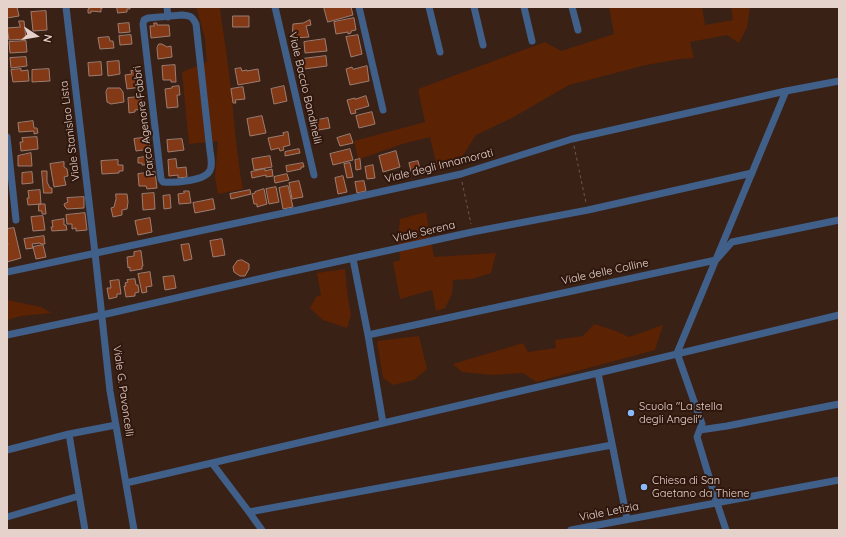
<!DOCTYPE html>
<style>
body{margin:0}
#map{position:relative;width:846px;height:537px;overflow:hidden;background:#3a2116;font-family:Quicksand,sans-serif}
canvas{display:block}
.frame{position:absolute;inset:0;border:8px solid #e4d2cb;pointer-events:none}
.north{position:absolute;left:16px;top:16px;width:40px;height:40px;-webkit-text-stroke:3px #2f170d;paint-order:stroke;rotate:102deg;font-size:11px;font-weight:700;line-height:16px;text-align:center;color:#e4d2cb}
.north::after{content:'';display:block;margin:auto;width:14px;height:18px;background:#e4d2cb;clip-path:polygon(50% 0,100% 100%,50% 72%,0 100%)}
</style>
<div id="map">
<canvas width="846" height="537"></canvas>
<div class="frame"></div>
<div class="north">N</div>
</div>
<script>
const c = document.querySelector('canvas').getContext('2d');
c.lineJoin = 'round';
function paint(path, color) { c.fillStyle = color; c.fill(path, 'evenodd'); }
function strokePath(path, color, width, dash) { c.strokeStyle = color; c.lineWidth = width; c.lineCap = dash ? 'butt' : 'round'; c.setLineDash(dash || []); c.stroke(path); }
function drawText(font, color, halo, rows, align = 'center') {
  c.font = font + ' Quicksand,sans-serif'; c.lineWidth = 4; c.setLineDash([]); c.textBaseline = 'middle'; c.strokeStyle = halo; c.fillStyle = color; for (const [text, x, y, turn = 0] of rows) {
    c.save(); c.translate(x, y); c.rotate((+turn || 0) * Math.PI / 180); c.textAlign = isNaN(turn) ? turn : align; if (halo) c.strokeText(text, 0, 0); c.fillText(text, 0, 0); c.restore();
  }
}
const green = new Path2D(`
 M196 7H221L220 8C222 27 226 47 228 66 234 107 235 148 243 189L218 194 215 177 218 141 189 144 182 72 207 62 205 38Z
 M609 7H702L705 25 733 20 731 7H750L747 27 739 43 727 35 690 42 694 58 680 59 646 65 569 85 512 118 476 135 460 160 438 170 430 137 402 144 360 159 358 158 354 141 425 122 418 89 545 42 561 51 614 34Z
 M426 212 434 257 496 253 491 273 472 279 453 280 452 294 445 308 436 311 432 290 400 299 393 262 400 260 398 237 400 219Z
 M345 269 348 299 351 315 347 328 323 320 310 308 316 297 321 295 317 273Z
 M7 300 41 307 52 313 21 316 7 320Z
 M594 324 616 331 629 337 663 325 655 350 536 382 523 373 492 375 462 372 453 364 523 343 528 352 556 348 555 340 583 336Z
 M419 336 427 369 414 380 393 385 383 378 377 341Z`);
const building = new Path2D(`
 M7 7H17L19 16 7 18Z
 M90 7H103V8H101V12L91 11V13H88V9L90 8Z
 M117 7H130V9H127V12L118 13Z
 M324 7H351L353 15 328 22Z
 M46 11 47 30 33 31 31 12Z
 M233 16H249V27H233Z
 M354 18 356 30 351 31V33L348 34V32L336 34 334 22Z
 M310 20 311 25 306 26 309 37 292 38 293 24 303 23Z
 M19 21H24L26 39 9 40 7 28 20 27Z
 M129 23 130 32 119 33 118 24Z
 M154 23H157V25H169L170 36 151 38 150 26H154Z
 M131 35 132 44 120 45 119 36Z
 M358 35 362 54 351 57 346 37Z
 M109 37 110 41H113L114 48 100 49 98 38Z
 M325 39 327 51 305 53 304 42Z
 M26 41 27 52 10 53 9 42Z
 M159 44H162L167 47 171 46 172 57 158 59 157 48Z
 M326 56 327 66 304 69 302 59Z
 M26 57 27 66 11 68 10 58Z
 M119 61 120 74 108 76 107 62Z
 M101 62 102 75 89 76 88 63Z
 M175 65 176 82H171V80H163L162 66Z
 M367 66 369 81 350 85 346 69 352 67 353 69Z
 M241 68 242 71 247 70V71L258 69 260 81 238 85 235 69Z
 M21 69V71L28 70 29 81 13 82 11 70Z
 M49 69 50 81 32 82V70Z
 M139 70 140 76H142L143 83 141 84V87L127 89 125 75 132 74 131 71Z
 M179 86 180 95H177L178 107 167 108 165 89 172 88V87Z
 M284 86 287 101 274 104 271 89Z
 M243 87 245 99 235 100 236 103H233L231 89Z
 M108 88H120L123 92 124 102 111 104 107 102 106 92Z
 M366 96 369 106 355 110 356 113 351 114 347 100 355 98V99Z
 M138 97 142 100 143 109 135 110V112L129 113 128 98Z
 M372 112 375 124 359 128 356 116Z
 M262 116 266 133 250 136 247 119Z
 M328 118 330 128 313 131 312 121Z
 M33 121 34 128H37L38 133 34 134V131L19 132 18 123Z
 M288 132 290 145 283 147 284 150 280 151 279 148 271 150 268 138 284 135 283 133Z
 M350 134 353 143 340 146 337 138Z
 M37 137 38 149 21 151 20 142H23L22 138Z
 M149 137 150 149 136 151 134 139Z
 M182 139 184 150 168 152 167 140Z
 M299 149 300 153 285 156V152Z
 M350 149 353 160 333 165 330 154Z
 M396 151 400 167 383 172 379 156Z
 M31 153 32 166H18V156Z
 M152 156 154 164 142 165V163H138V158Z
 M270 156 272 167 254 170 252 159Z
 M176 159 177 168 186 167 187 177 178 178V175L169 176 168 160Z
 M360 159 361 169 356 170 355 160Z
 M118 160V165H123V171H119V173L102 174 101 161Z
 M418 161 421 173 412 175 409 163Z
 M64 162V167L67 169 68 176 64 177 66 185 54 187 50 164Z
 M303 163 304 167H301V169L287 172 286 166Z
 M350 163 353 177 347 178 344 164Z
 M373 165 375 178 367 179 365 167Z
 M265 169V171L272 169 273 176 266 177V175L252 178 251 172Z
 M42 171H47V182L50 188H52V193H44Z
 M32 172 33 183 22 184V173Z
 M155 172 157 188 147 189 146 186H139L138 174Z
 M287 174 289 180 275 183 274 177Z
 M343 176 347 192 338 194 335 178Z
 M299 181 303 197 292 199 289 183Z
 M364 181 366 191 357 193 355 182Z
 M288 186 293 207 283 209 279 188Z
 M276 187 279 202 269 204 266 189Z
 M264 189 267 204 257 207V204H254L252 194 255 193V192Z
 M40 190 41 204 28 205 27 198H29L28 191Z
 M250 190 251 194 231 199 230 194Z
 M184 191H189L191 203 179 204 178 194 184 193Z
 M154 193 155 209 143 210 142 194Z
 M116 194H127L128 202 127 209 122 210V215L113 217 111 208 114 207 116 199Z
 M170 195 171 208 164 209 163 196Z
 M84 197V208L67 209 65 207 64 204 68 202 67 198Z
 M213 199 215 209 195 213 193 203Z
 M39 204H45L46 214H42V211H39Z
 M85 213 87 230 76 231V228L72 229V224H67L66 215Z
 M43 216 45 230 33 231 31 217Z
 M150 218 152 232 138 235 135 221Z
 M64 219V225H66L67 230 52 231 51 227H53L52 221Z
 M14 228 21 258 7 262V245H8L7 240V229Z
 M44 236 45 244H41L40 243 32 244 33 248 26 249 24 239Z
 M222 239 225 255 213 257 210 241Z
 M189 244 192 259 184 261 181 245Z
 M43 245 46 257 36 259 33 247Z
 M141 251 143 266H142V269L130 271V267L128 268 127 257 134 256V252Z
 M242 260 249 264V269L245 276H240L234 272 233 267 237 261Z
 M150 272 152 286 146 287 147 292 142 293 138 274Z
 M174 276 176 288 165 290 163 277Z
 M135 279 136 285H138L139 292 135 293V296L126 297 124 286H126L125 283 128 282 127 280Z
 M119 280 121 294H117V297L109 299 107 288H111L110 281Z`);
const path = new Path2D(`
 M574 146 586 203
 M462 182 471 224`);
const minor = new Path2D(`
 M66 7 95 253 110 391 134 530
 M167 7 168 17
 M275 7 314 175
 M359 7 383 110
 M429 7 440 52
 M474 7 483 45
 M524 7 532 41
 M572 7 578 30
 M182 15C191 16 192 16 196 24L210 151C211 157 213 167 209 172 203 181 173 183 163 182L161 179 143 24 144 20 148 18Z
 M7 137 16 220
 M353 259 368 335 383 423
 M7 272 298 210 461 174 572 139 786 91
 M7 335 102 315 276 275 472 232 588 210 752 173
 M368 335 716 260 732 242 839 220
 M598 373 627 519
 M700 430 727 426 839 404
 M7 450 69 434
 M212 463 249 512
 M126 483 598 373 839 315
 M7 517 79 496
 M85 530 69 434 116 425
 M262 530 249 512 612 445
 M571 530 839 480
 M726 530 717 503 697 437 702 424 677 353 786 91 839 81`);
const markers = [
 [631,413,4,"#8abafc"],
 [644,487,4,"#8abafc"]
];
const streetNames = [
 ["Viale Baccio Bandinelli",305,88,77],
 ["Parco Agenore Fabbri",144,121,-97],
 ["Viale Stanislao Lista",70,131,-97],
 ["Viale degli Innamorati",439,166,-14],
 ["Viale Serena",424,232,-13],
 ["Viale delle Colline",605,272,-12],
 ["Viale G. Pavoncelli",123,391,82],
 ["Viale Letizia",609,512,-11]
];
const poiNames = [
 ["Scuola \"La stella",639,407],
 ["degli Angeli\"",639,420],
 ["Chiesa di San",652,481],
 ["Gaetano da Thiene",652,494]
];
paint(green, '#5b2204');
paint(building, '#833916');
strokePath(building, '#9c7d70', 1);
strokePath(path, '#6e574d', 1, [3, 3]);
strokePath(minor, '#405f89', 7);
for (const [x, y, r, color] of markers) { const dot = new Path2D(); dot.arc(x, y, r, 0, 2 * Math.PI); c.fillStyle = color; c.fill(dot); strokePath(dot, '#2f170d', 1.5); }
drawText('11px', '#e4d2cb', '#2f170d', streetNames);
drawText('11px', '#e4d2cb', '#2f170d', poiNames, 'left');
</script>
